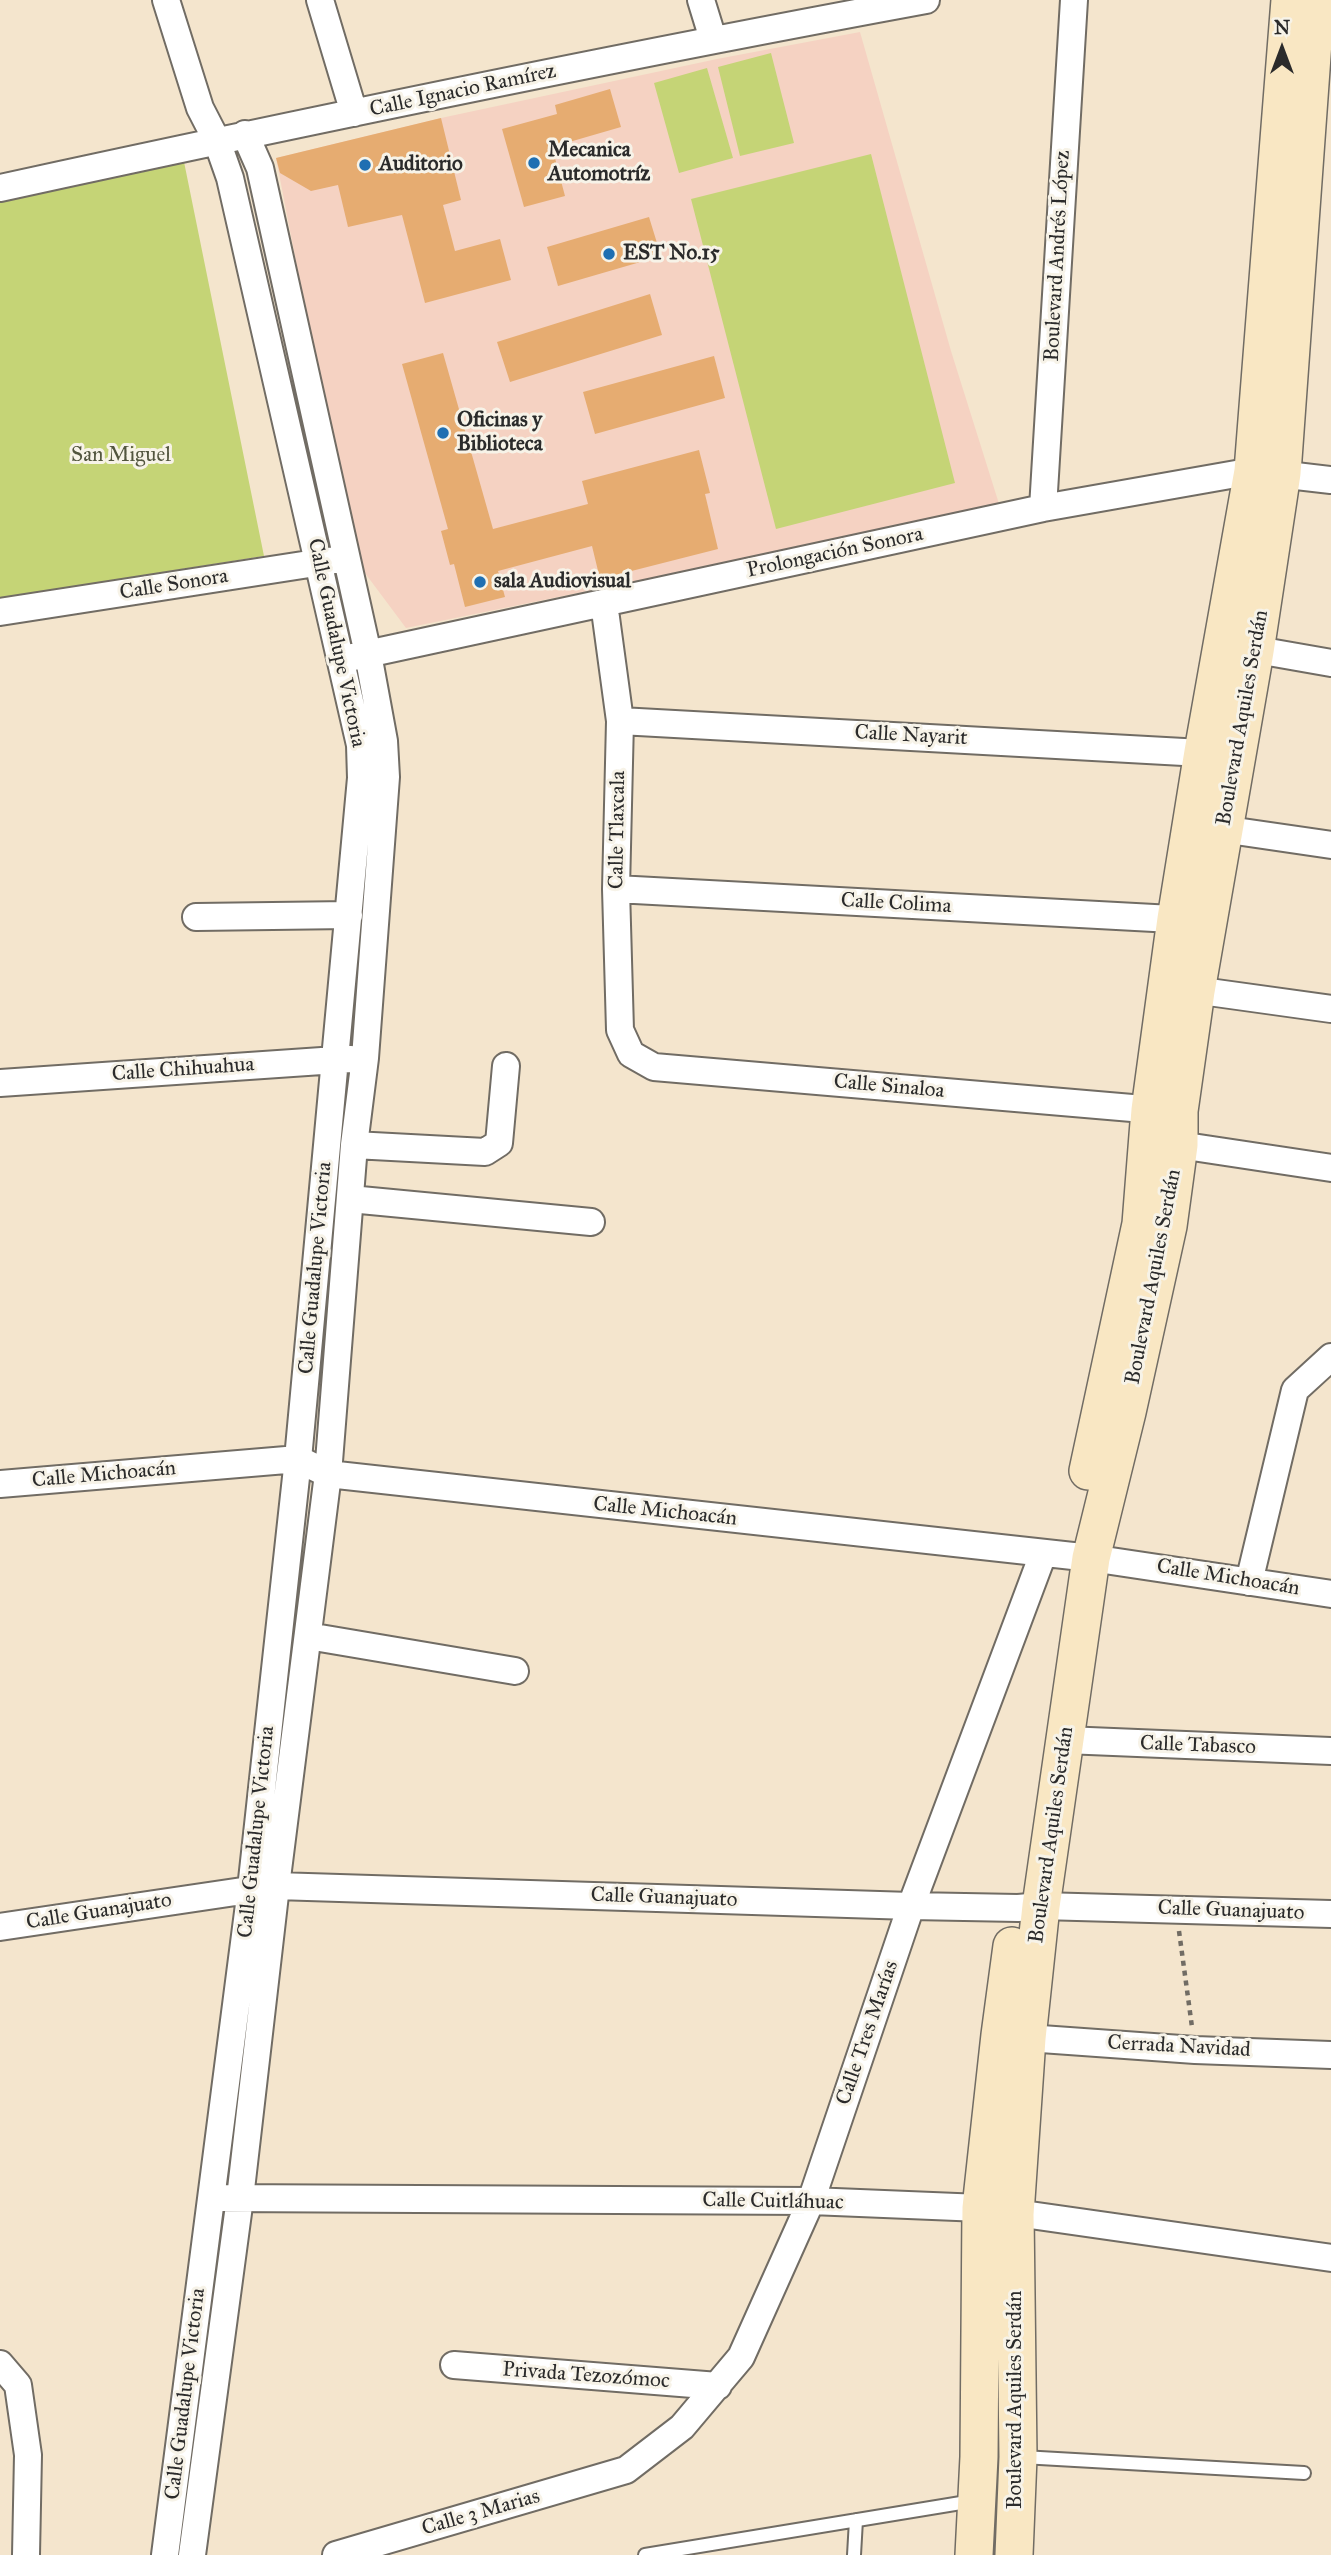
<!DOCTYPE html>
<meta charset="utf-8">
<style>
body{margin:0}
#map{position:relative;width:1331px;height:2555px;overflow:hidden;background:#f4e5cd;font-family:"IM FELL Great Primer",serif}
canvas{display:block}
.north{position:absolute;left:1247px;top:14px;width:70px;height:70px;-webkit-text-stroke:5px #f7f3e8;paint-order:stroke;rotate:0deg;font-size:19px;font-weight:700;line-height:28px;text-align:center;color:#2b2b2b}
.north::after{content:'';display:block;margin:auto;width:24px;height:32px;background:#2b2b2b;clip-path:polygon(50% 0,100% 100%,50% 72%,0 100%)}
</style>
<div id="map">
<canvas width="1331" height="2555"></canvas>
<div class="north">N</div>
</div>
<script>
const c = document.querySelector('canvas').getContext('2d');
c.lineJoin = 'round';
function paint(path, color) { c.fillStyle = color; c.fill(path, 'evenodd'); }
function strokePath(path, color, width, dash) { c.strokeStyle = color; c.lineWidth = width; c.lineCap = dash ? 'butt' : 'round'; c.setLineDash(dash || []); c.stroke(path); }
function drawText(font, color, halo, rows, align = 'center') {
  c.font = font + ' "IM FELL Great Primer",serif'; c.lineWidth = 6; c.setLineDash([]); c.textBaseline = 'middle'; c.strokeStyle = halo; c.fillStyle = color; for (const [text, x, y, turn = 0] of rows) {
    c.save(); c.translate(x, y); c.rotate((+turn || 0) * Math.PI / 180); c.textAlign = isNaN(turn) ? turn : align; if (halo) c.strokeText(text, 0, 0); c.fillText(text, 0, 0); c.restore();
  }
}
const built = new Path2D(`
 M860 32 951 351 1000 507 406 628 353 557 276 158 441 118 717 59Z`);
const green = new Path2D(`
 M771 53 794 143 740 156 718 67Z
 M707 68 733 158 679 173 654 83Z
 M182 152 264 556 0 598V194Z
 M871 154 955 483 776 529 691 199Z`);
const building = new Path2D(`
 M610 89 621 127 552 147 565 196 524 207 502 129 557 114 555 105Z
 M441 118 461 200 443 205 455 251 500 239 511 280 425 303 402 215 348 227 338 185 311 191 280 173 276 158Z
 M649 217 661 256 558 286 547 247Z
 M650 294 662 335 510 382 497 342Z
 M443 353 493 529 588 504 582 481 699 450 710 493 705 494 718 549 600 579 592 546 498 571 505 597 465 607 454 564 450 565 441 531 448 529 402 364Z
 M714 356 725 398 595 434 583 392Z`);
const path = new Path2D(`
 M1179 1931 1192 2027`);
const lane = new Path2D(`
 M1022 2457 1304 2473
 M645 2555 973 2501
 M854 2555 856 2520`);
const street = new Path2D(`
 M320 0 354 113
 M701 0 713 39
 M0 188C308 121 616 57 926 0
 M1043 508 1074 0
 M604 603 620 721 616 889 620 1030 631 1054 654 1067 1167 1111
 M0 612 335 560
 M1240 647 1331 663
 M353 657 1043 508 1253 471 1331 480
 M620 721 1220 754
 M1208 827 1331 845
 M616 889 1191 920
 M196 917 349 915
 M1180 988 1331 1009
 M0 1083 351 1059
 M354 1145 485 1152 499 1143 506 1066
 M1179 1145 1331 1168
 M350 1199 591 1222
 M0 1484 298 1459 328 1474 1091 1558 1331 1594
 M1249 1582 1295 1390 1331 1357
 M308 1636 515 1671
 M1065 1740 1331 1751
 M0 1927 276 1886 911 1906 1018 1908 1041 1906 1331 1914
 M1027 2038 1195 2050 1331 2055
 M223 2198 811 2201 981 2208 1331 2258
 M0 2364 18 2385 28 2455 26 2555
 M454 2365 718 2386
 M165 2555 251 1889 298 1459 361 778 360 745 230 178 217 141 200 108 166 0
 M192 2555 240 2198 276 1886 328 1474 354 1145 365 1058 386 777 384 741 368 654 260 168 245 134
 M336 2555 626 2470 682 2427 741 2357 811 2201 911 1906 1043 1554`);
const secondary = new Path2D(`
 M1088 1471 1141 1224 1150 1110 1176 919 1203 752 1253 471 1290 0
 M974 2555 979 2457 981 2208 1000 2035 1012 1946
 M1014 2555 1018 2457 1015 2214 1027 2038 1041 1906 1091 1558 1127 1412 1168 1226 1179 1145V1111L1196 991 1255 651 1282 473 1316 0`);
const markers = [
 [534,163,7,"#1f6fb2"],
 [365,165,7,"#1f6fb2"],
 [609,254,7,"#1f6fb2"],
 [443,433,7,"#1f6fb2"],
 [480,582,7,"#1f6fb2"]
];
const streetNames = [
 ["Calle Ignacio Ramírez",463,91,-12],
 ["Boulevard Andrés López",1058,256,-87],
 ["Prolongación Sonora",835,553,-12],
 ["Calle Sonora",174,585,-9],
 ["Calle Guadalupe Victoria",336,643,78],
 ["Boulevard Aquiles Serdán",1243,718,-80],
 ["Calle Nayarit",911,736,3],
 ["Calle Tlaxcala",618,830,-89],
 ["Calle Colima",896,904,3],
 ["Calle Chihuahua",183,1070,-4],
 ["Calle Sinaloa",889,1087,5],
 ["Calle Guadalupe Victoria",316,1268,-85],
 ["Boulevard Aquiles Serdán",1154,1277,-79],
 ["Calle Michoacán",104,1475,-5],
 ["Calle Michoacán",665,1512,6],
 ["Calle Michoacán",1228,1578,9],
 ["Calle Tabasco",1198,1746,2],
 ["Calle Guadalupe Victoria",257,1832,-84],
 ["Boulevard Aquiles Serdán",1052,1835,-82],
 ["Calle Guanajuato",664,1898,2],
 ["Calle Guanajuato",1231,1911,2],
 ["Calle Guanajuato",99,1912,-9],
 ["Calle Tres Marías",868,2033,-71],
 ["Cerrada Navidad",1179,2047,3],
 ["Calle Cuitláhuac",773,2202,1],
 ["Privada Tezozómoc",586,2376,4],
 ["Calle Guadalupe Victoria",186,2394,-83],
 ["Boulevard Aquiles Serdán",1016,2400,-90],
 ["Calle 3 Marias",481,2513,-16]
];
const poiNames = [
 ["Mecanica",548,151],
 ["Automotríz",548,175],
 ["Auditorio",379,165],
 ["EST No.15",623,254],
 ["Oficinas y",457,421],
 ["Biblioteca",457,445],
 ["sala Audiovisual",494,582]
];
const parkNames = [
 ["San Miguel",121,456]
];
paint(built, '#f5d2c2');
paint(green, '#c5d476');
paint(building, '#e6ac71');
strokePath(lane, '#716c64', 16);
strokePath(street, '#716c64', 30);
strokePath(secondary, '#716c64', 40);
strokePath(path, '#716c64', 4.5, [5, 5]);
strokePath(lane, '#fff', 12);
strokePath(street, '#fff', 26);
strokePath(secondary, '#f9e7c3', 37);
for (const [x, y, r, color] of markers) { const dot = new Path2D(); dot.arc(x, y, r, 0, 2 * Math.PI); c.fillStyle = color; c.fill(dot); strokePath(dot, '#f7f3e8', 2.5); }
drawText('21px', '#2b2b2b', '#f7f3e8', streetNames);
drawText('bold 21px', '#2b2b2b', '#f7f3e8', poiNames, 'left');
drawText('21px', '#52553e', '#f7f3e8', parkNames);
</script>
